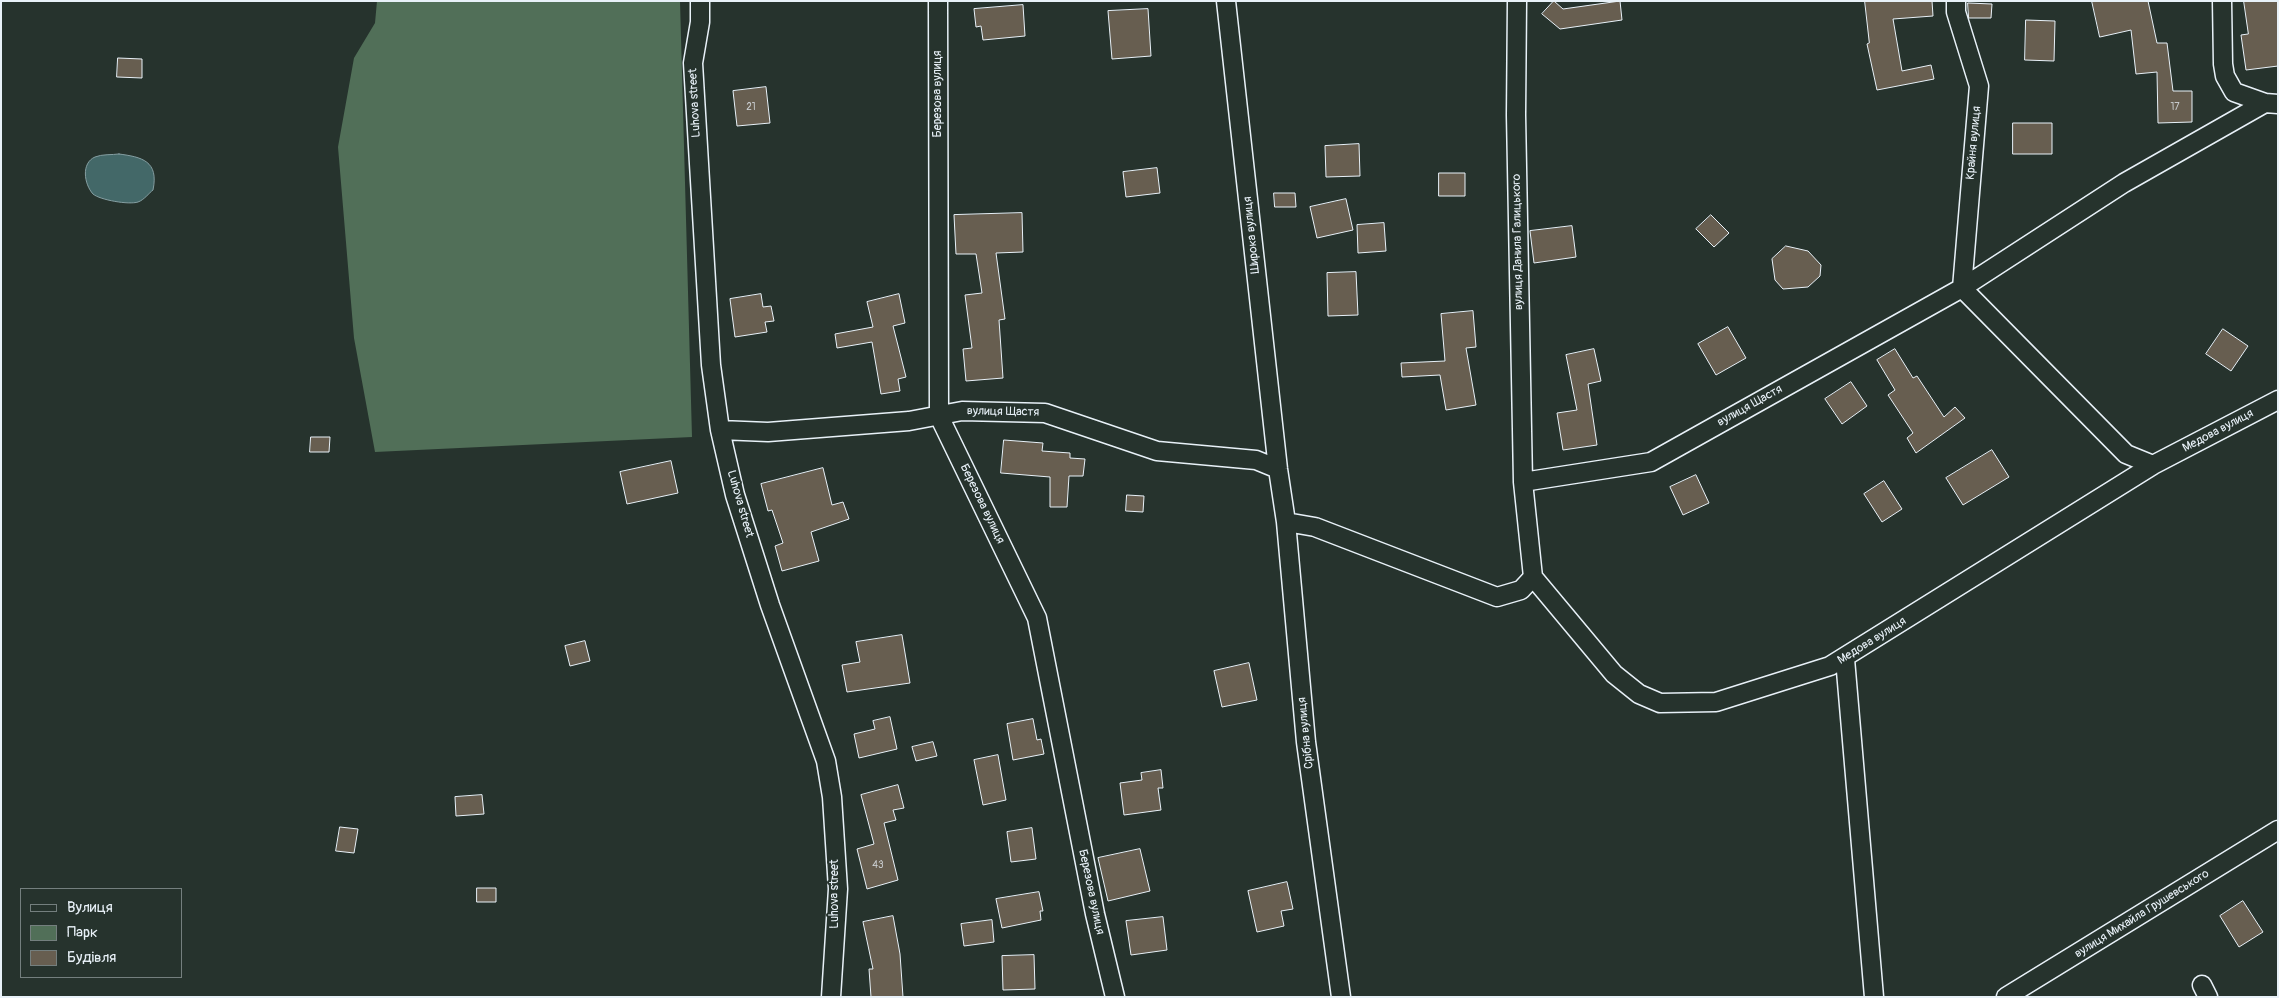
<!DOCTYPE html>
<meta charset="utf-8">
<style>
body{margin:0}
#map{position:relative;width:2279px;height:998px;overflow:hidden;background:#26332d;font-family:Pangolin,sans-serif}
canvas{display:block}
.frame{position:absolute;inset:0;border:2px solid #e8f1f8;pointer-events:none}
.legend{position:absolute;left:20px;top:888px;width:162px;height:90px;box-sizing:border-box;background:#26332d;border:1px solid #747f7e;margin:0;padding:6px 9px;list-style:none;font-size:15px;color:#e8f1f8}
.legend li{display:flex;align-items:center;gap:10px;height:25px}
.legend b{width:25px;border:1px solid #747f7e}
</style>
<div id="map">
<canvas width="2279" height="998"></canvas>
<div class="frame"></div>
<ul class="legend">
<li><b style="height:6px;background:#26332d"></b>Вулиця</li>
<li><b style="height:14px;background:#516f58"></b>Парк</li>
<li><b style="height:14px;background:#675e50"></b>Будівля</li>
</ul>
</div>
<script>
const c = document.querySelector('canvas').getContext('2d');
c.lineJoin = 'round';
function paint(path, color) { c.fillStyle = color; c.fill(path, 'evenodd'); }
function strokePath(path, color, width, dash) { c.strokeStyle = color; c.lineWidth = width; c.lineCap = dash ? 'butt' : 'round'; c.setLineDash(dash || []); c.stroke(path); }
function drawText(font, color, halo, rows, align = 'center') {
  c.font = font + ' Pangolin,sans-serif'; c.lineWidth = 4; c.setLineDash([]); c.textBaseline = 'middle'; c.strokeStyle = halo; c.fillStyle = color; for (const [text, x, y, turn = 0] of rows) {
    c.save(); c.translate(x, y); c.rotate((+turn || 0) * Math.PI / 180); c.textAlign = isNaN(turn) ? turn : align; if (halo) c.strokeText(text, 0, 0); c.fillText(text, 0, 0); c.restore();
  }
}
const green = new Path2D(`
 M377 1H680L692 437 375 452 354 338 338 147 354 58 375 23Z`);
const water = new Path2D(`
 M119 154C142 157 159 161 153 190 149 193 144 200 138 202 129 205 100 200 93 194 84 184 81 163 95 157 102 154 112 155 119 154Z`);
const building = new Path2D(`
 M1554 1 1563 9 1620 1 1622 20 1560 29 1542 14Z
 M1865 1H1932L1933 16 1893 19 1902 71 1931 65 1934 79 1877 90 1867 44 1869 43Z
 M2092 1H2148L2157 43H2167L2173 91H2192V122L2158 123 2157 72 2136 74 2131 30 2100 37Z
 M2244 1H2278V66L2246 70 2241 35 2248 34Z
 M1968 3 1992 4 1991 18H1969Z
 M1023 5 1025 36 983 40 981 26 976 27 974 9Z
 M1148 9 1151 56 1112 59 1108 11Z
 M2026 20 2055 21 2054 61 2025 60Z
 M118 58 142 59V78L117 77Z
 M766 87 770 123 737 126 733 91Z
 M2013 123H2052V154H2013Z
 M1359 144 1360 176 1326 177 1325 146Z
 M1157 168 1160 193 1126 197 1123 172Z
 M1439 173H1465V196H1439Z
 M1274 193H1295L1296 207H1275Z
 M1346 199 1353 230 1317 238 1310 207Z
 M1022 213 1023 252 996 253 1005 319 999 320 1003 378 966 381 963 349 972 348 965 295 982 293 976 254H956L954 215Z
 M1711 215 1729 233 1714 247 1696 229Z
 M1384 223 1386 251 1358 253 1357 225Z
 M1572 226 1576 257 1534 263 1530 231Z
 M1786 246 1808 251 1821 265 1820 276 1808 287 1783 289 1775 280 1772 259Z
 M1356 272 1358 315 1328 316 1327 273Z
 M761 294 763 307 771 306 774 321 765 322 767 332 735 337 730 299Z
 M899 294 905 323 893 326 906 377 898 379 900 391 881 394 872 342 837 348 835 334 873 327 867 302Z
 M1473 311 1476 347 1466 348 1476 405 1446 410 1440 375 1402 377 1401 363 1445 361 1441 314Z
 M1728 327 1746 358 1716 375 1698 344Z
 M2223 329 2248 346 2231 371 2206 354Z
 M1594 349 1601 381 1588 384 1597 445 1563 450 1557 413 1577 410 1566 355Z
 M1895 349 1913 378 1917 376 1944 417 1955 407 1965 418 1916 453 1907 438 1913 433 1888 395 1895 390 1877 360Z
 M1851 382 1867 406 1842 424 1825 399Z
 M311 437H330L329 452H310Z
 M1004 440 1043 443 1042 451 1070 453V458L1085 459 1083 476H1069L1067 507H1050V477L1001 473Z
 M1992 450 2009 477 1963 505 1946 478Z
 M671 461 678 493 627 504 620 472Z
 M823 468 832 505 843 502 849 519 811 532 819 561 782 571 775 546 783 543 772 510 768 511 761 484Z
 M1696 475 1709 503 1683 515 1670 487Z
 M1884 481 1902 509 1882 522 1864 494Z
 M1127 495 1144 496 1143 512 1126 511Z
 M902 635 910 683 847 692 842 665 860 662 856 642Z
 M585 641 590 661 570 666 565 646Z
 M1249 663 1257 700 1222 707 1214 671Z
 M890 717 897 749 859 758 854 734 875 729 873 721Z
 M1033 719 1037 740 1041 739 1044 754 1013 760 1007 724Z
 M933 742 937 756 916 761 912 747Z
 M998 755 1006 800 983 805 974 760Z
 M1161 770 1163 788H1158L1161 810 1124 815 1120 783 1142 780 1141 773Z
 M898 785 904 808 893 810 896 820 884 823 898 880 867 889 857 849 874 844 861 795Z
 M482 795 484 814 456 816 455 797Z
 M340 827 358 829 354 853 336 851Z
 M1032 828 1036 859 1011 862 1007 832Z
 M1140 849 1150 891 1108 901 1098 858Z
 M1287 882 1293 909 1281 911 1284 926 1257 932 1248 891Z
 M477 888H496V902H477Z
 M1039 892 1043 911H1040L1041 920 1002 928 996 899Z
 M2243 901 2263 932 2239 947 2220 916Z
 M893 916 900 954 903 997H871L869 969H873L863 922Z
 M1163 917 1167 950 1131 955 1126 921Z
 M992 920 994 942 964 946 961 924Z
 M1034 955 1035 989 1003 990 1002 956Z`);
const street = new Path2D(`
 M700 1V22L693 63 711 365 720 430 735 495 770 605 826 761 832 797 838 889 831 997
 M938 1 939 416 1037 618 1095 914 1115 997
 M1226 1 1278 469 1286 522 1306 742 1341 997
 M1517 1 1516 115 1523 482 1533 577 1614 674 1639 694 1660 703 1716 702 1830 666 2153 465 2278 400
 M1956 1V12L1979 86 1962 288
 M2222 1 2223 64 2225 76 2234 92 2265 103 2278 104
 M1962 288 2126 454 2153 465
 M720 430 768 432 909 421 962 411 1045 413 1157 451 1256 460 1278 469
 M1523 482 1651 462 1962 288 2124 183 2265 103
 M1286 522 1315 527 1497 597 1521 590 1533 577
 M1845 659 1874 997
 M2202 985 2208 997
 M2006 997 2278 830`);
const numberNames = [
 ["21",751,107],
 ["17",2175,107],
 ["43",878,865]
];
const streetNames = [
 ["Березова вулиця",938,94,-90],
 ["Luhova street",695,103,-93],
 ["Крайня вулиця",1974,143,-85],
 ["Широка вулиця",1252,235,-96],
 ["вулиця Данила Галицького",1518,242,-91],
 ["вулиця Щастя",1750,406,-29],
 ["вулиця Щастя",1003,412,1],
 ["Медова вулиця",2218,431,-28],
 ["Luhova street",740,504,74],
 ["Березова вулиця",982,504,64],
 ["Медова вулиця",1872,641,-32],
 ["Срібна вулиця",1306,733,-96],
 ["Березова вулиця",1091,892,78],
 ["Luhova street",835,894,-90],
 ["вулиця Михайла Грушевського",2142,914,-32]
];
paint(green, '#516f58');
paint(water, '#436868');
strokePath(water, '#859fa2', 1);
paint(building, '#675e50');
strokePath(building, '#e8f1f8', 1);
strokePath(street, '#e8f1f8', 21);
strokePath(street, '#26332d', 18);
drawText('10px', '#c8ccce', null, numberNames);
drawText('12px', '#e8f1f8', '#26332d', streetNames);
</script>
